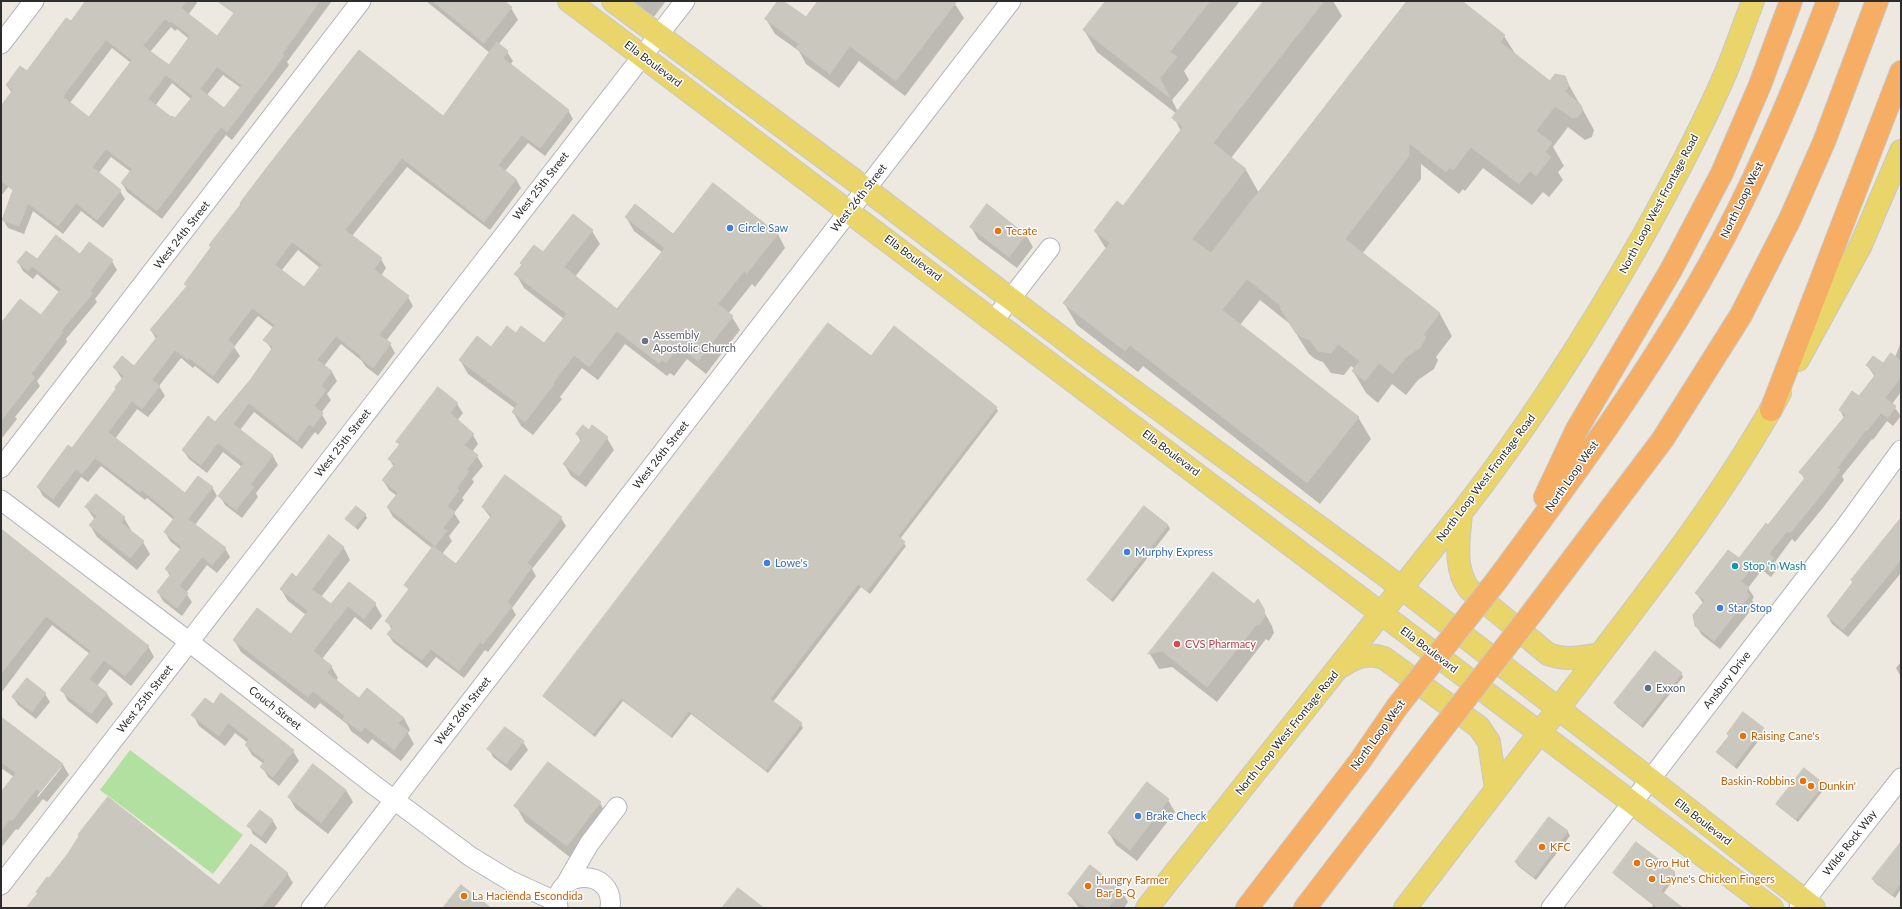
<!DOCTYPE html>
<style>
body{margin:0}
#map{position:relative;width:1902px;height:909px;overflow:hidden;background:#ede9e0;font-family:Lato,sans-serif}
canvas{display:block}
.frame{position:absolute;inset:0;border:2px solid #2d2d2d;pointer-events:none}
</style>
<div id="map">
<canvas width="1902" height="909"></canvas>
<div class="frame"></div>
</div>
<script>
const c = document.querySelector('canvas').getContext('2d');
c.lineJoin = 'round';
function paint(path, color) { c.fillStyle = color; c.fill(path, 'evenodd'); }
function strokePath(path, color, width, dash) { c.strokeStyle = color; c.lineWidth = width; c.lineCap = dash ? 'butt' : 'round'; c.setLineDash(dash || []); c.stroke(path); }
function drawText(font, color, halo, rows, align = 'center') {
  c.font = font + ' Lato,sans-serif'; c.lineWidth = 3; c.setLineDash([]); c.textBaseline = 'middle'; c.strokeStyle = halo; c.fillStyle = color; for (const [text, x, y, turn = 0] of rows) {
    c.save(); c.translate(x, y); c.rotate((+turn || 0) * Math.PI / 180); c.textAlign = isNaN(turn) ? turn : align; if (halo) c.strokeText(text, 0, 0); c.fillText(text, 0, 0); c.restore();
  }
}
const green = new Path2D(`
 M130 750 243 835 213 874 100 790Z`);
const shadow = new Path2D(`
 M87 1H196L197 3 188 15 217 38 245 34 232 1H332L287 62 289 65 232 140 226 135 162 219 127 192 122 183 131 172 111 157 98 174 120 191 125 199 103 228 81 211 63 234 33 211 24 234 8 228 3 220 21 171 1 196V107L12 93 7 86 27 72 71 23ZM171 27 175 31 177 29 189 39 169 66 150 52ZM112 48 131 63 89 118 69 104ZM223 75 241 88 225 109 207 95ZM172 83 191 99 175 119 171 118 155 106Z
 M426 1H502L511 8 518 20 498 45 507 52 513 61 510 65 568 110 573 119 545 156 528 143 505 171 516 179 521 188 490 230 407 167 352 236 381 259 386 268 381 276 408 297 413 306 386 341 390 344 395 353 378 376 366 367 362 361 341 344 324 366 332 372 337 381 327 394 331 400 321 413 327 423 318 435 315 432 302 449 254 412 240 430 273 456 278 465 256 493 258 497 242 518 225 505 220 496 242 467 223 452 207 473 189 459 183 450 216 423 252 379 272 350 265 340 274 328 258 316 234 347 240 356 218 384 195 366 193 368 181 358 159 386 165 396 148 417 137 409 115 439 185 495 212 487 217 496 195 525 225 548 230 557 217 573 207 565 186 593 192 602 182 616 163 601 158 592 170 576 166 569 181 550 170 541 165 532 174 520 147 498 145 500 101 466 88 482 81 477 59 508 43 496 38 487 73 449 117 390 122 379 114 367H134L156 339 151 330 187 287 185 284 444 117 490 53ZM298 250 320 268 305 289 281 271Z
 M632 1H666L653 18Z
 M779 1 806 19 819 1H953L964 18 905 96 859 61 839 88 806 64 799 51 775 34 766 19Z
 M1108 1H1240L1184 71 1189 80 1172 100 1178 112 1265 1H1333L1342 16 1231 158 1246 170 1259 193 1408 1H1460L1504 36 1516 55 1550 82 1564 76 1594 130 1592 137 1585 140 1568 127 1553 147 1564 166 1558 172 1563 180 1549 197 1543 192 1532 205 1483 168 1465 191 1463 189 1459 194 1421 164V179L1362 254 1440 314 1452 336 1436 357 1438 360 1434 369 1418 380 1406 395 1392 384 1378 403 1366 393 1353 371 1355 369 1351 366 1344 375 1331 373 1323 362 1315 359 1309 354 1290 324 1260 300 1240 325 1358 417 1371 439 1320 504 1143 366 1138 372 1077 325 1064 303 1106 249 1095 231 1124 207 1181 131 1174 118 1177 114 1097 52 1084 30Z
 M626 217 673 235 778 234 785 248 755 287 752 284 728 314 732 317 740 330 706 374 687 359 674 376 670 373 667 376 625 344 598 380 582 368 560 397 562 399 533 435 521 426 513 412 516 409 468 374 460 360 491 348 516 335 544 345 564 319 524 288 516 274 543 254 592 231 600 244 575 277 617 310 663 253 634 231Z
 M971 227 1026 235 1033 247 1017 268 978 239Z
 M81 255 112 261 117 270 95 299 97 302 66 339 67 342 37 381 40 386 15 417 17 419 2 438 1 325 41 317 60 293 37 274 33 279 23 271 18 262Z
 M1901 342V392L1892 404 1901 416 1893 426 1887 421 1873 440 1872 439 1842 476 1844 480 1822 509 1795 542 1792 539 1775 562 1779 567 1771 577 1762 570 1748 588 1754 597 1752 600 1755 605 1720 649 1702 635 1696 626 1703 603 1696 593 1739 560 1768 526 1805 480 1801 473 1844 418 1840 410 1859 397 1875 377 1867 365 1883 364 1895 357Z
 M871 357 996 407 998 411 900 539 906 546 870 594 861 587 773 702 801 724 803 728 768 773 691 714 672 738 623 701 595 737 546 699 544 696Z
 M457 404 463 413 457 421 473 435 478 444 472 452 477 456 483 466 472 479 474 482 462 498 464 500 454 513 460 522 449 536 452 541 442 554 456 565 491 518 483 508 506 477 561 518 566 526 532 569 536 576 512 608 516 615 488 652 485 650 464 678 436 657 427 668 393 642 388 634 392 630 387 621 409 591 406 585 433 549 393 517 388 508 397 496 389 490 383 480 394 467 389 459 400 445 398 442Z
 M589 431 607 438 614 450 586 487 571 476 564 464 581 442 577 434Z
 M96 495 124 518 131 530 130 532 143 542 150 554 137 570 97 537 90 525 95 520 86 507Z
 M365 514 367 518 358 530 346 519Z
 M1901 518V573L1848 637 1832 624 1828 617 1854 583 1852 581Z
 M1168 525 1170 529 1113 602 1090 583 1088 580Z
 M1 531 148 646 154 657 131 686 110 669 97 686 107 694 113 704 97 724 68 701 62 690 90 654 52 625 1 693Z
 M329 536 344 548 350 560 321 597 332 606 349 583 375 604 382 616 371 630 355 617 322 659 331 666 338 678 336 681 359 699 404 718 410 730 408 733 414 744 401 761 372 739 368 744 351 731 347 724 320 703 315 709 241 652 234 640 291 635 306 615 288 601 281 589 296 578Z
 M1213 573 1254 605 1258 601 1272 626 1274 633 1269 641 1266 639 1217 702 1172 667 1159 669 1150 654Z
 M1901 662V677L1896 668Z
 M1681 673 1683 677 1643 728 1617 707 1615 703Z
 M27 680 45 694 50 702 36 719 18 705 13 697Z
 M205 699 293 751 299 761 279 786 268 777 262 767 264 764 252 755 246 745 248 743 235 733 225 746 199 726 193 715Z
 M1 718 63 765 69 775 47 802 43 799 18 830 16 829 1 848V794L14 777 1 768ZM60 767H62L38 797 37 796Z
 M1763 729 1765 732 1737 769 1717 752 1729 736 1728 734Z
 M523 742 528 750 511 771 493 757 489 749Z
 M314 765 346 790 353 802 328 834 296 809 289 797Z
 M1823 784 1825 788 1798 822 1779 807 1777 804Z
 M1168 800 1175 812 1137 861 1116 845 1109 833Z
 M600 803 609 819 576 862 525 822 516 806Z
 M260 811 273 821 277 828 266 844 253 834 249 826Z
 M1549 818 1568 832 1570 836 1536 880 1518 866 1516 862Z
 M1901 843V889L1895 898 1875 883 1873 879Z
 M287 873 293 883 274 908H28L219 886Z
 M1614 873H1674L1676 876 1663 894 1681 908H1651L1653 905 1616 876Z
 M1121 890 1128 902 1124 908H1079L1069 894Z`);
const building = new Path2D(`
 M86 1H186L181 8 217 36 234 13 217 1H320L282 54 284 56 227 132 221 127 157 211 121 183 132 169 106 149 92 167 121 190 97 220 76 203 58 226 28 203 19 226 2 220 13 190 1 181V106L13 90 6 85 20 66 27 71 66 18 71 21ZM165 19 170 23 171 21 190 36 169 65 143 46ZM106 40 132 60 89 117 63 97ZM217 67 242 85 224 108 200 89ZM166 75 193 96 175 118 172 116 171 117 148 99Z
 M433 1H504L512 7 484 43Z
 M778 1H783L806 17 818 1H957L896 81 850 46 830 74 796 48 799 44 765 19Z
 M1106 1H1210L1170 52 1177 57 1160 78 1170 98 1083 30Z
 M1264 1H1324L1213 143 1246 169 1192 239 1211 253 1407 1H1462L1505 35 1500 42 1550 81 1555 74 1565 76 1569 86 1565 92 1580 104 1583 110 1578 117 1572 118 1555 106 1536 131 1552 143 1545 152 1551 157 1536 176 1530 171 1519 184 1471 147 1453 170 1450 167 1446 172 1409 143V156L1345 239 1440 313 1423 335 1426 337 1421 347 1405 358 1393 374 1379 363 1365 381 1352 371 1360 361 1338 344 1331 353 1318 351 1310 340 1301 337 1295 332 1280 308 1281 306 1247 279 1222 310 1359 417 1307 483 1130 345 1125 351 1063 303 1110 243 1094 231 1117 201 1123 206 1183 127 1172 118Z
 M497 42 508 51 503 58 569 110 540 148 522 135 498 165 516 179 484 222 402 158 345 230 382 258 374 269 409 296 379 335 391 343 373 368 360 358 361 356 336 336 317 360 332 371 321 386 326 390 314 406 323 413 313 427 309 424 297 441 249 403 233 424 273 455 250 485 254 487 236 510 218 496 244 463 218 443 201 465 182 450 208 416 215 422 251 379 273 347 263 340 275 325 252 308 228 340 235 346 213 376 189 358 188 360 175 350 152 380 160 386 142 409 132 401 108 432 185 493 198 476 213 487 188 519 226 548 212 565 202 557 179 586 188 593 177 608 157 592 171 574 165 569 182 547 164 532 175 517 170 513 142 490 140 492 95 458 82 474 76 469 53 499 37 487 68 445 72 448 116 389 115 387 124 376 113 367 122 356 134 366 158 336 150 330 187 286 184 284 211 247 209 245 241 204 240 203 268 166 359 50 443 116ZM292 242 322 264 304 287 275 265Z
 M713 183 778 234 747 273 744 271 718 304 733 316 698 361 679 346 666 363 662 360 659 363 617 331 589 367 574 355 553 383 554 384 525 422 512 412 518 404 459 360 477 336 491 347 507 326 516 333 521 326 544 343 567 314 514 274 522 265 520 263 534 245 543 252 573 214 593 230 564 267 617 309 665 248 625 217 635 204 673 234Z
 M987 204 1026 235 1009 257 970 227Z
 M56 235 80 254 89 242 113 260 90 291 93 293 61 331 63 332 31 374 35 377 1 421V323L20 299 41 315 61 289 32 266 28 271 17 262 26 251 37 259Z
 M828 323 871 356 894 326 997 407 898 536 905 542 867 591 858 584 770 699 802 723 766 770 689 711 670 736 621 698 593 734 543 696Z
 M1891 353 1901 361V377L1885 398 1896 406 1888 418 1881 413 1867 431 1866 430 1837 468 1840 470 1817 500 1790 533 1787 531 1769 554 1774 558 1765 569 1757 562 1741 581 1749 588 1746 592 1750 595 1714 641 1695 626 1693 615 1705 600 1695 593 1728 550 1739 558 1766 523 1768 525 1805 478 1799 472 1846 415 1839 410 1852 391 1859 396 1876 374 1866 365 1873 356 1883 363Z
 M438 387 458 403 450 413 474 434 464 445 478 455 466 470 469 471 457 488 459 490 447 506 455 512 443 528 447 531 435 546 387 507 398 493 382 480 395 464 388 459 400 444 396 442Z
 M583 425 589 430 592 425 608 437 579 476 563 464 582 439 576 434Z
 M505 475 562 517 527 563 532 567 507 602 512 606 483 644 480 642 459 671 431 649 422 660 387 634 393 627 385 621 409 589 404 585 433 546 456 564 492 515 482 507Z
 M96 494 125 517 121 523 144 541 130 558 89 525 97 516 85 507Z
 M356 506 366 514 355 527 345 519Z
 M1144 506 1168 525 1111 599 1087 580Z
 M1901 518V560L1843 630 1827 616 1853 582 1851 580Z
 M1 529 149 646 125 676 104 660 89 679 107 693 91 714 60 690 91 651 46 616 1 674Z
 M329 535 344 547 312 589 331 604 349 582 376 603 364 619 348 606 313 651 332 666 327 673 359 698 367 688 404 718 398 723 408 731 394 750 365 727 361 732 343 719 345 716 313 691 308 697 233 640 257 608 291 634 308 611 280 589 292 573 296 577Z
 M1213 572 1254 604 1258 599 1264 609 1265 616 1259 625 1257 624 1207 687 1162 651 1148 654Z
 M1655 651 1682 673 1641 725 1614 703Z
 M27 678 46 693 32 712 12 697Z
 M221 693 294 750 273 777 260 767 265 761 245 745 249 739 228 723 219 736 191 715 205 698 213 704Z
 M1743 712 1764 728 1734 766 1716 752 1729 736 1727 734Z
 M1 717 63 764 40 792 36 789 12 821 10 819 1 831V792L16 773 1 762Z
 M505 727 524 741 506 764 487 749Z
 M548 762 601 802 567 846 514 806Z
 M313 764 346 790 321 823 288 797Z
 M1804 768 1824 784 1796 819 1776 804Z
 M1147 782 1169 799 1130 850 1108 833Z
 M108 797 219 885 251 844 288 873 261 908H26L38 893 36 892 47 877 49 878 69 852 79 836 78 835Z
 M260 810 273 820 261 836 247 826Z
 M1549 817 1568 831 1534 877 1515 862Z
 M1636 842 1675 872 1661 891 1683 908H1658L1613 873Z
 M1901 842V883L1892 895 1872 879Z
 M1090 865 1122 890 1108 908H1086L1068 894Z
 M461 885 491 908H443Z
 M738 888 764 908H722Z`);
const minor = new Path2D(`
 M1 44 34 1
 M994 320 1050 248
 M1 468 361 1
 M1 500 175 631 374 785 471 857 509 880 557 902
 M567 882 589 844 617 807
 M1 885 685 1
 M311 908 1011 1
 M558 908C552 868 616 867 610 908
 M1551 908 1845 527 1901 450
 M1799 908 1901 778`);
const major = new Path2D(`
 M569 1C972 301 1371 606 1772 908
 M613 1 866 189 1078 350 1382 573 1651 780 1814 908
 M1798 360 1860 247 1901 151
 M1461 513C1459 539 1453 568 1469 589L1548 654C1566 661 1582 657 1600 654
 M1342 666C1356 657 1368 652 1384 658L1479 727 1489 742 1496 789
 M1147 908 1461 513C1529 426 1588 333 1643 236 1673 182 1702 128 1726 72 1736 48 1744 24 1753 1
 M1405 908C1471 822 1538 736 1604 649 1667 567 1730 484 1780 393`);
const highway = new Path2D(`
 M1771 410 1901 72
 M1545 497 1577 429 1671 270 1722 173 1760 85 1791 1
 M1497 580C1572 478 1648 375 1709 265 1756 181 1794 91 1828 1
 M1535 609 1663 439 1741 315 1790 219 1824 142 1877 1
 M1247 908 1360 761 1397 707
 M1305 908 1436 737`);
const highwayBridge = new Path2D(`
 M1397 707 1497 580
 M1436 737 1535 609`);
const markers = [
 [730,228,4,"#3f7fe0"],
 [998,231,4,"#e8710a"],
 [645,341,4,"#6b7280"],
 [1127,552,4,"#3f7fe0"],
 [767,563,4,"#3f7fe0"],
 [1735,566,4,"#0f9aa8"],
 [1720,608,4,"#3f7fe0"],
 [1177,644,4,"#e0444e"],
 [1648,688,4,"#5c6f8a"],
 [1743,736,4,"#e8710a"],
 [1803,781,4,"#e8710a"],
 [1811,786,4,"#e8710a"],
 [1138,816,4,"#3f7fe0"],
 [1542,847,4,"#e8710a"],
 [1637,863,4,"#e8710a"],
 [1652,879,4,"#e8710a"],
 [1088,886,4,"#e8710a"],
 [464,896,4,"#e8710a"]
];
const streetNames = [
 ["Ella Boulevard",653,64,37],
 ["West 25th Street",541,186,-52],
 ["West 26th Street",859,198,-52],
 ["North Loop West",1742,200,-64],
 ["North Loop West Frontage Road",1659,204,-62],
 ["West 24th Street",182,235,-52],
 ["Ella Boulevard",913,258,37],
 ["West 25th Street",343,443,-52],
 ["Ella Boulevard",1171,453,37],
 ["West 26th Street",661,455,-52],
 ["North Loop West",1572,476,-55],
 ["North Loop West Frontage Road",1486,478,-53],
 ["Ella Boulevard",1429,650,37],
 ["Ansbury Drive",1727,680,-52],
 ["West 25th Street",145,699,-52],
 ["Couch Street",275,708,38],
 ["West 26th Street",463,711,-52],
 ["North Loop West Frontage Road",1287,733,-51],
 ["North Loop West",1378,735,-54],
 ["Ella Boulevard",1703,822,38],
 ["Wilde Rock Way",1850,843,-52]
];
const shopNames = [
 ["Circle Saw",738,228],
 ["Murphy Express",1135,552],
 ["Lowe's",775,563],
 ["Star Stop",1728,608],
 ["Brake Check",1146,816]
];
const foodNames = [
 ["Tecate",1006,231],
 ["Raising Cane's",1751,736],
 ["Baskin-Robbins",1795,781,"right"],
 ["Dunkin'",1819,786],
 ["KFC",1550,847],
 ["Gyro Hut",1645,863],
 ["Layne's Chicken Fingers",1660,879],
 ["Hungry Farmer",1096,880],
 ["Bar B-Q",1096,893],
 ["La Hacienda Escondida",472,896]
];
const worshipNames = [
 ["Assembly",653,335],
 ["Apostolic Church",653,348]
];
const cultureNames = [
 ["Stop 'n Wash",1743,566]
];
const healthNames = [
 ["CVS Pharmacy",1185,644]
];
const serviceNames = [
 ["Exxon",1656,688]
];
paint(green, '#b1e0a0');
paint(shadow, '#0003');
paint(building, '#c9c7be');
strokePath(building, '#c9c5ba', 1);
strokePath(minor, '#b3b5bf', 21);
strokePath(major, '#c8c8c8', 24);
strokePath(highway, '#c8c8c8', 24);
strokePath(minor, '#fff', 19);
strokePath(major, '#e9d569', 22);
strokePath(highway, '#f5ae63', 22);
strokePath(highwayBridge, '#c8c8c8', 24, []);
strokePath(highwayBridge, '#f5ae63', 22);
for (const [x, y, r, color] of markers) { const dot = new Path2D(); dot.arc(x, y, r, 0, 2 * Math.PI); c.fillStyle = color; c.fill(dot); strokePath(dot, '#fff', 1.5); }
drawText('11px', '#2d2d2d', '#fff', streetNames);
drawText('11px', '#366cbe', '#fff', shopNames, 'left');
drawText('11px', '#c56008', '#fff', foodNames, 'left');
drawText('11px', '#5b616d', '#fff', worshipNames, 'left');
drawText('11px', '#0d838f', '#fff', cultureNames, 'left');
drawText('11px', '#be3a42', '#fff', healthNames, 'left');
drawText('11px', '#4e5e75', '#fff', serviceNames, 'left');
</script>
